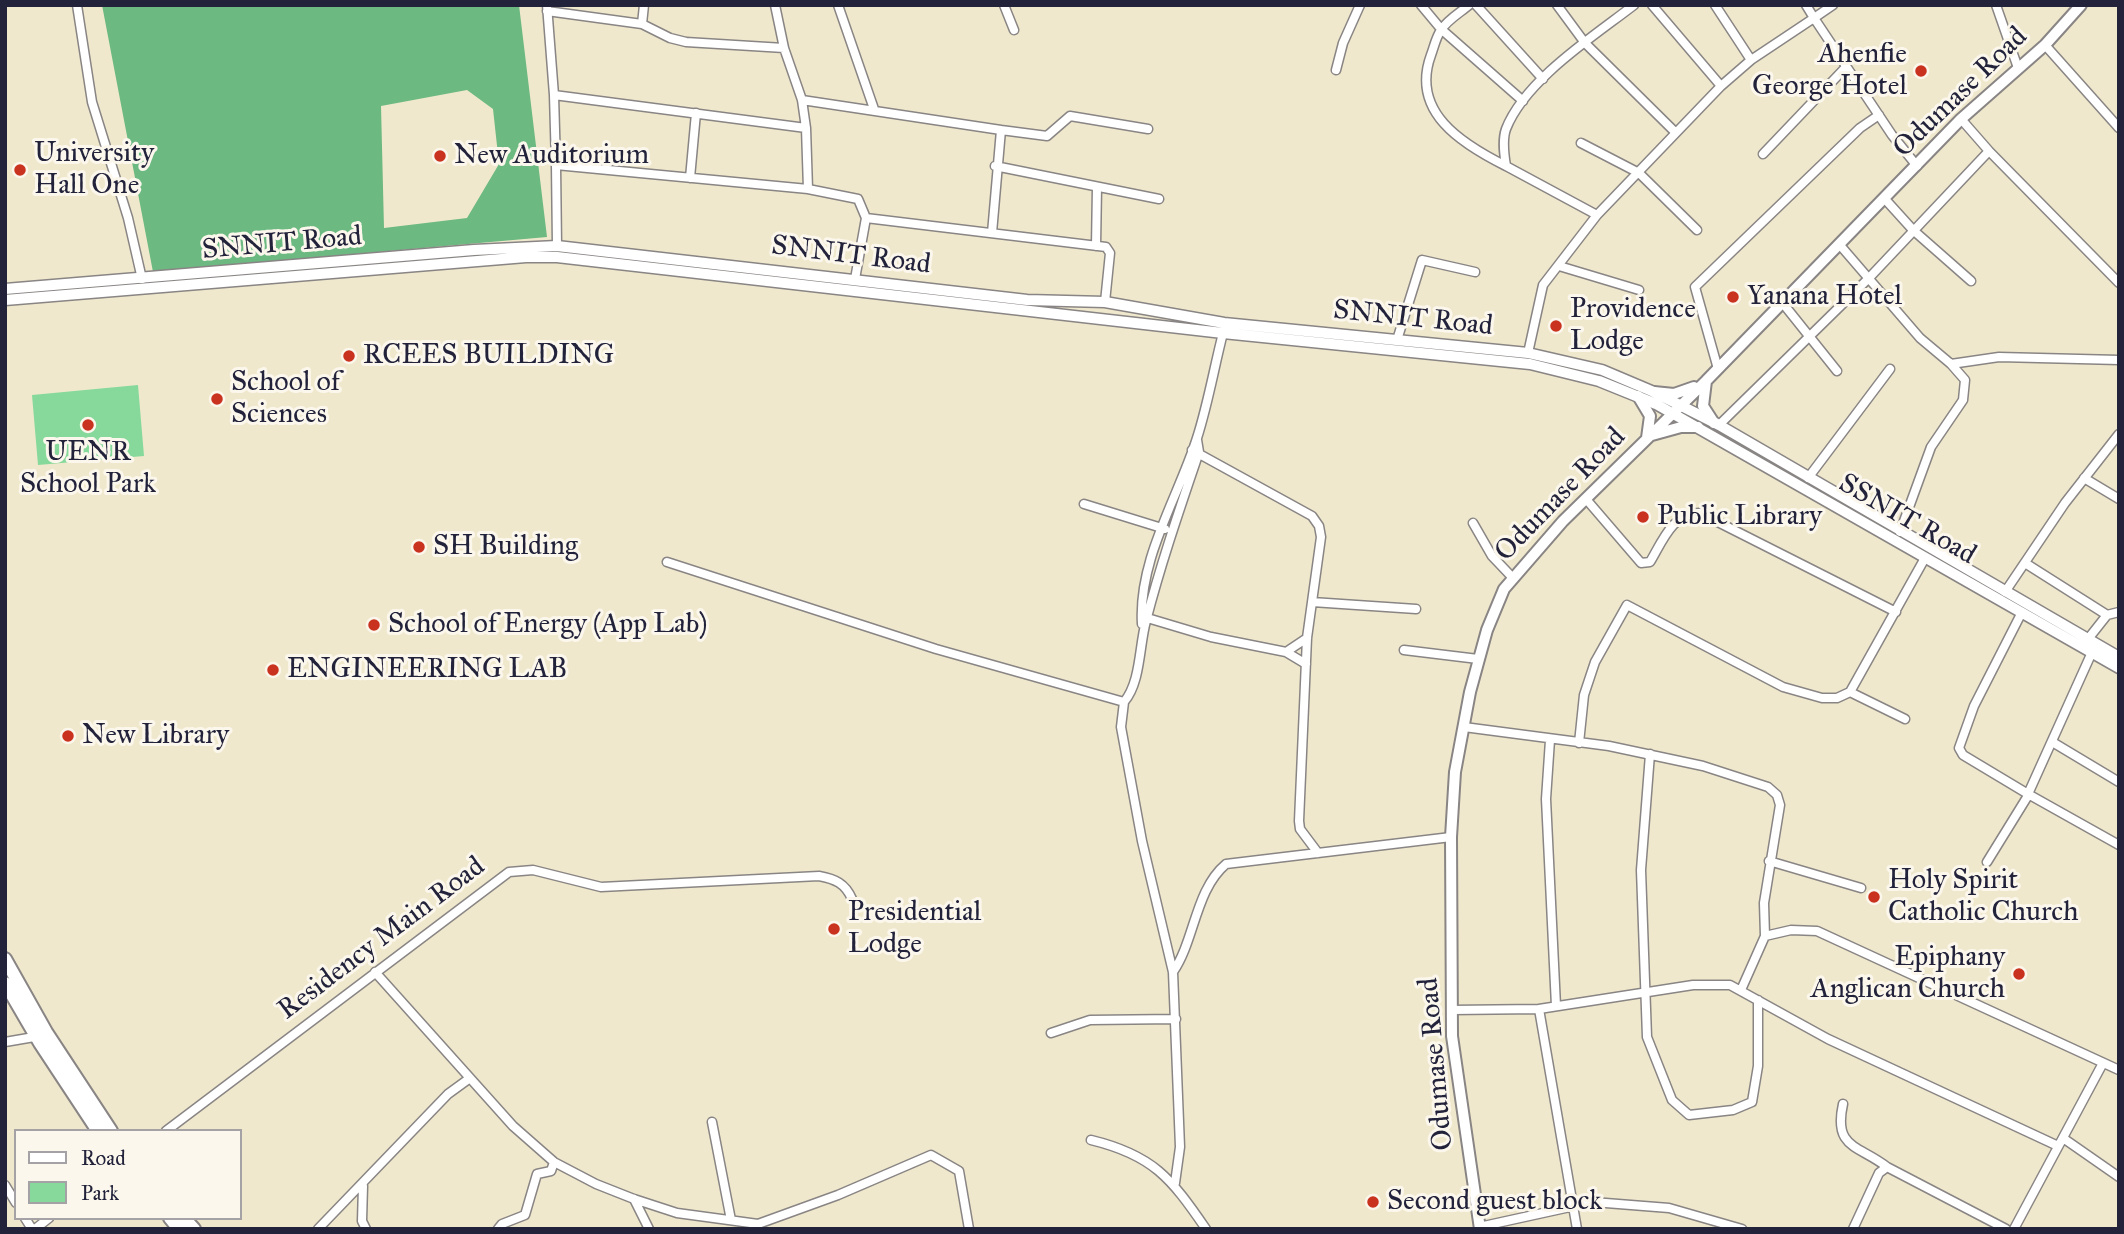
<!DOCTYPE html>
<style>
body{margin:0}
#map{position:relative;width:2124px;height:1234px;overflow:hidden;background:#f0e8cd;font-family:"IM FELL Great Primer",serif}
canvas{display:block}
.frame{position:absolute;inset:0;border:7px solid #22223b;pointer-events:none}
.legend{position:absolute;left:14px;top:1129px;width:228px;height:91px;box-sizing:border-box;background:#fbf7ec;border:2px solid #a4a2a5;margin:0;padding:9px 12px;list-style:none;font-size:21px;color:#22223b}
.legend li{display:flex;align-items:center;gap:14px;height:35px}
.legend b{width:35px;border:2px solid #a4a2a5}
</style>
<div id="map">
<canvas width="2124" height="1234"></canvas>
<div class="frame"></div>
<ul class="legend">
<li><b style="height:9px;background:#fff"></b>Road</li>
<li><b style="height:19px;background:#86d99a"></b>Park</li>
</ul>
</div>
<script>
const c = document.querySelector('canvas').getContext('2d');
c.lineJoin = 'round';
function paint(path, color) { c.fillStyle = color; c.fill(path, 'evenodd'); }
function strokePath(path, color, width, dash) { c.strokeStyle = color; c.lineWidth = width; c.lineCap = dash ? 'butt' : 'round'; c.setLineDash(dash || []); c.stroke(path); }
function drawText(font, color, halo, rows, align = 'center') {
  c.font = font + ' "IM FELL Great Primer",serif'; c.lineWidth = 6; c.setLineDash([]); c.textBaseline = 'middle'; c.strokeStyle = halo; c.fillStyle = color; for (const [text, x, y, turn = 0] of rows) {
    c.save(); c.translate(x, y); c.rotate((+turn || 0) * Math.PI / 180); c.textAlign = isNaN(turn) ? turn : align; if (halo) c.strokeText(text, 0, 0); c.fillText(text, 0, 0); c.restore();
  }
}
const green = new Path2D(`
 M138 385 144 456 38 465 32 395Z`);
const forest = new Path2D(`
 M102 5H519L547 237 153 272ZM467 90 493 109 499 164 467 218 384 228 381 106Z`);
const minor = new Path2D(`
 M77 5 92 102 128 218 142 279
 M547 5 554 95
 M775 5 784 48
 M838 5 874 109
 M1004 5 1014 30
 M1421 5 1441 29 1523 101
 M1469 5C1461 12 1447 20 1441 30 1436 37 1434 47 1431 55 1410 112 1462 144 1506 166
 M1476 5 1543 79
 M1557 5 1585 43 1675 132
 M1652 5 1721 86
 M1715 5 1751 60
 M1806 5 1814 18 1833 5
 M1996 5 2018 68
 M547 11 642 24 670 38 686 42 784 48 802 100 806 128
 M642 24 644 5
 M2045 45 2119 128
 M1336 70 1343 43 1360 5
 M802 100 1001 130 992 233
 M1961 119 1989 151 2119 283
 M1001 130 1047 136 1070 116 1148 129
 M1581 143 1639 173 1697 230
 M1763 154 1846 67
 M556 165 554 95 806 128 808 189
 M995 166 1159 199
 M690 178 696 113
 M1884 198 1913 230 1971 281
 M1597 215 1506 166C1504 154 1502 140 1506 129 1525 80 1594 36 1634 5
 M866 218 1106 247 1110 253 1105 302
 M1839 244 1920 338 1951 364 1999 357 2119 360
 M557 246 556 165 808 189 858 199 866 218 855 279
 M1096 246 1097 187
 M1559 266 1639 290
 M1781 301 1837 371
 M1397 340 1422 260 1475 272
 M1528 353 1543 285 1597 215 1721 86 1751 60 1814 18 1892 135 1917 166
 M1718 369 1695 287 1860 128 1879 115
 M1719 425 1869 278 1989 151
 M1192 450 1312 516 1319 526 1321 537 1307 638 1299 821 1300 829 1318 853
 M1808 478 1890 369
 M2084 478 2119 499
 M1586 499 1641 563 1650 562C1662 542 1673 512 1700 513L1896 612
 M1084 504 1165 529
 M1473 523 1492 556 1512 577
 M1900 532 1931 447 1963 400 1965 380 1951 364
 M667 562 936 649 1124 702C1141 682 1139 646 1146 621 1161 563 1180 508 1199 452L1197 440
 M2025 563 2107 615
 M2005 592 2065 503 2119 434
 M1312 602 1416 609
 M2022 612 1974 706 1959 748 1963 755 2028 794
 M1144 617 1211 637 1286 652 1306 664
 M1142 624C1138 559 1178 498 1197 438 1208 404 1214 368 1223 333
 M2088 639 2107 615 2119 612
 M1404 650 1478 659
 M2093 650 2028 794 2119 845
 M1286 652 1307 638
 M1850 692 1905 719
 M1124 702 1121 727 1142 841 1173 972 1180 1147 1175 1183
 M1464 727 1609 746 1703 766 1768 787 1777 795 1780 805 1764 903 1765 936
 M1550 740 1546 799 1556 1006
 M1579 743 1584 695 1595 662 1627 605 1783 687 1822 698H1837L1850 692 1925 558
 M2054 743 2119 782
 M1650 754 1641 870 1647 1037 1672 1100 1689 1115 1733 1110 1752 1102 1758 1066V1000
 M1769 861 1861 888
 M1987 862 2029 794
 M375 972 513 1126 554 1162 596 1184 634 1199 677 1213 758 1224 838 1195 931 1155 959 1171 969 1229
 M1173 972C1195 940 1195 890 1226 864L1451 837
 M1741 990 1765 936 1791 930 1817 931 2119 1070
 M1539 1009 1577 1229
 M1451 1010 1539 1009 1693 985H1730L1828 1039 2058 1146
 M1051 1033 1090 1020 1176 1019
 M5 1042 40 1036
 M1843 1104C1833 1149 1859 1145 1887 1167
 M712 1122 731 1220
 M166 1131 509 872 533 870 601 887 819 876C835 879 845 883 852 899
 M2063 1138 2119 1177
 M1091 1140C1153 1155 1171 1178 1206 1229
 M5 1185 16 1203
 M363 1186 362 1221 366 1229
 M634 1199 649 1229
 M25 1218 32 1229
 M1479 1227 1593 1202 1669 1208 1742 1229
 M35 1229 49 1218
 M318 1229 448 1094 470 1078
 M498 1229 502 1224 525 1215 537 1174 551 1171 554 1162
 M1853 1229 1879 1173 1887 1167 2006 1229
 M2014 1229 2103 1063`);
const tertiary = new Path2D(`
 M5 289 474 250 557 246 1027 300 1105 302 1224 323 1528 353 1602 370 1654 392 1719 425 2119 657
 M5 300 526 257H557L1223 333 1530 364 1599 381 1656 404 2119 668`);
const secondary = new Path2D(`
 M1706 381 1703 406 1714 423
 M1654 392 1674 394 1694 387
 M1638 396 1650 416 1647 438
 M1652 435 1681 427H1698
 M1480 1229 1452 1036 1451 837 1455 772 1470 692 1487 630 1504 589 1563 521 1706 381 1961 119 2045 45 2081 5`);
const primary = new Path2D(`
 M5 959 46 1032 111 1131
 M5 983 40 1043 98 1131
 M170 1218 179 1229
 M184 1218 194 1229`);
const markers = [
 [1921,71,7,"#c8321e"],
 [440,156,7,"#c8321e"],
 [20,170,7,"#c8321e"],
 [1733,297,7,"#c8321e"],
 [1556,326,7,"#c8321e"],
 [349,356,7,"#c8321e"],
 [217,399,7,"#c8321e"],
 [88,425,7,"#c8321e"],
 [1643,517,7,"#c8321e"],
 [419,547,7,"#c8321e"],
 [374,625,7,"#c8321e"],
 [273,670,7,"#c8321e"],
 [68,736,7,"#c8321e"],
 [1874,897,7,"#c8321e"],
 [834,929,7,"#c8321e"],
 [2019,974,7,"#c8321e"],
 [1373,1202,7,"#c8321e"]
];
const poiNames = [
 ["Ahenfie",1907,55,"right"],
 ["George Hotel",1907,87,"right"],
 ["University",34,154],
 ["Hall One",34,186],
 ["New Auditorium",454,156],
 ["Yanana Hotel",1747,297],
 ["Providence",1570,310],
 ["Lodge",1570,342],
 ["RCEES BUILDING",363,356],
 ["School of",231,383],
 ["Sciences",231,415],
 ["UENR",88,453,"center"],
 ["School Park",88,485,"center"],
 ["Public Library",1657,517],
 ["SH Building",433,547],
 ["School of Energy (App Lab)",388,625],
 ["ENGINEERING LAB",287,670],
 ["New Library",82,736],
 ["Holy Spirit",1888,881],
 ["Catholic Church",1888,913],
 ["Presidential",848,913],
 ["Lodge",848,945],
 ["Epiphany",2005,958,"right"],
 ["Anglican Church",2005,990,"right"],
 ["Second guest block",1387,1202]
];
const streetNames = [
 ["Odumase Road",1961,93,-44],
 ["SNNIT Road",282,244,-5],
 ["SNNIT Road",851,256,7],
 ["SNNIT Road",1413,319,6],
 ["Odumase Road",1561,495,-46],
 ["SSNIT Road",1907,520,30],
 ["Residency Main Road",382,939,-37],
 ["Odumase Road",1437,1064,-95]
];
paint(green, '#86d99a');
paint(forest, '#6cb982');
strokePath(minor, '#898584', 11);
strokePath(tertiary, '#898584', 13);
strokePath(secondary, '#898584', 14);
strokePath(primary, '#898584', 16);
strokePath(minor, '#fff', 8);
strokePath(tertiary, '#fff', 10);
strokePath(secondary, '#fff', 10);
strokePath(primary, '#fff', 12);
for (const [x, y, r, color] of markers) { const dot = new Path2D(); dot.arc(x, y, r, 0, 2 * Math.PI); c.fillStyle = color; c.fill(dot); strokePath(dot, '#fbf7ec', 2.5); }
drawText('28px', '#22223b', '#fbf7ec', poiNames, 'left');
drawText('28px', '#22223b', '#fbf7ec', streetNames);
</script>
